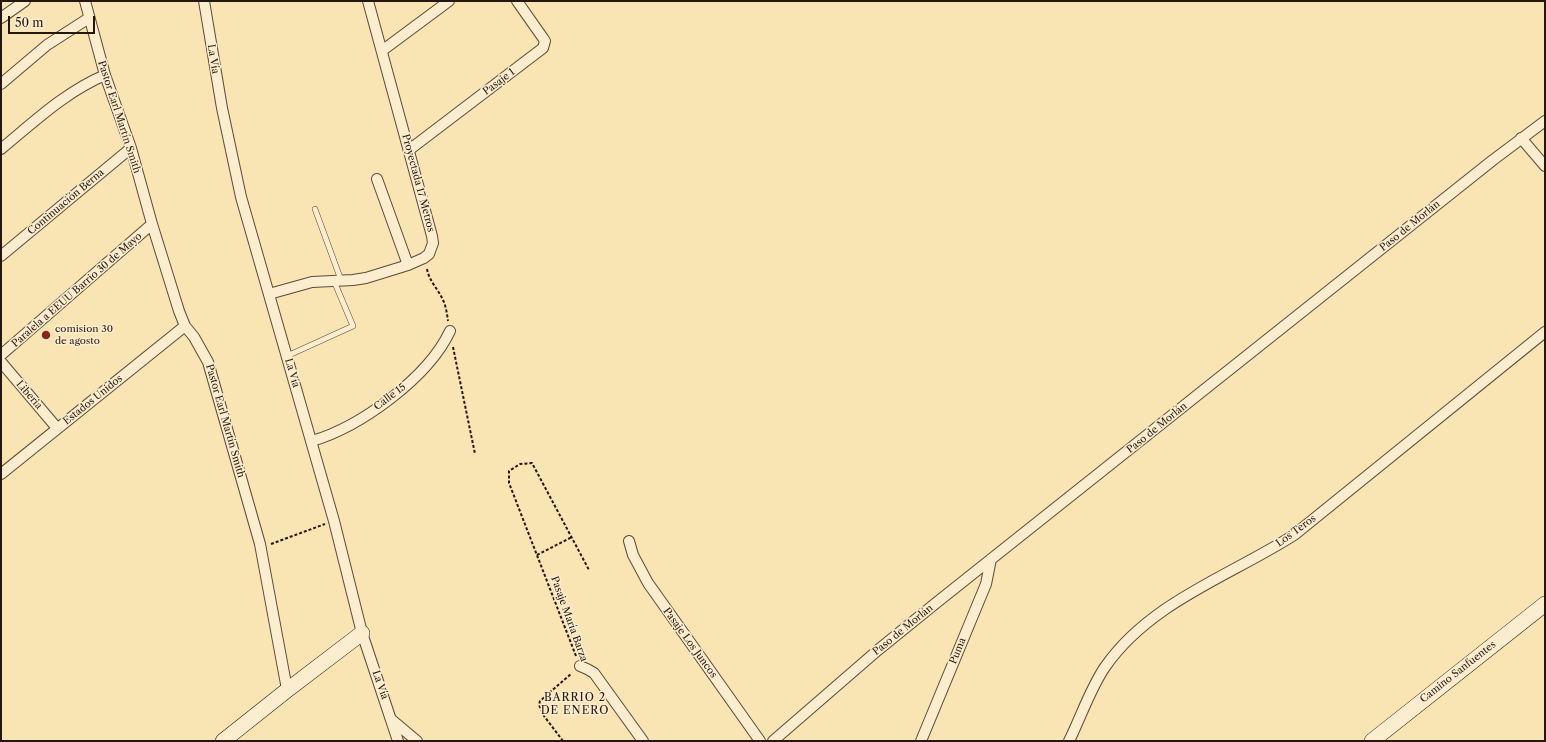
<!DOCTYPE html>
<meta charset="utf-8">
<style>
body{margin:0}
#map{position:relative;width:1546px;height:742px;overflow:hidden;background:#f9e4b4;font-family:"Libre Caslon Text",serif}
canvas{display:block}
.frame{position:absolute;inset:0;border:2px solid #26170e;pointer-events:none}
.scale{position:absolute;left:8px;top:16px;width:87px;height:18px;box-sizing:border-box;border:2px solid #26170e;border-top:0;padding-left:5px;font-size:12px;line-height:14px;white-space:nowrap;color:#26170e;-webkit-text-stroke:3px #fbedce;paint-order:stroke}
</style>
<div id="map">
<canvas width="1546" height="742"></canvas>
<div class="frame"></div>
<div class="scale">50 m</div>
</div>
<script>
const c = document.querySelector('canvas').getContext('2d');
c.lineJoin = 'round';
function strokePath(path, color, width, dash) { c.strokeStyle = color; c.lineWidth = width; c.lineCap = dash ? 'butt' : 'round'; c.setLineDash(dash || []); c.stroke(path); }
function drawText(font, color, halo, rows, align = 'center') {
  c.font = font + ' "Libre Caslon Text",serif'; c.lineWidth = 3; c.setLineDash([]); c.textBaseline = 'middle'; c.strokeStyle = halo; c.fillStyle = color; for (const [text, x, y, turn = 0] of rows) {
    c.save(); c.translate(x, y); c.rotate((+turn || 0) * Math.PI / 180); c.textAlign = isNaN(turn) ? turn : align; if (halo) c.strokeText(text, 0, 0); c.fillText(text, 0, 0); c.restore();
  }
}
const path = new Path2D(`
 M427 269C429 281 438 289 443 300 446 306 447 314 448 321
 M453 347 475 454
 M271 544 325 524
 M537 555 572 537
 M576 656 509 483V471L520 464 532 463 589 570
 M563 741 544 716 539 705 540 701 572 673`);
const lane = new Path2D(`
 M315 209 341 280
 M287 356 353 326 334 281`);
const street = new Path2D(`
 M85 1 105 75 131 148 152 224 179 311 185 326 194 337 208 362 260 544 286 684V691
 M204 1 222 108 241 197 334 521 362 633 398 741
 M1 18 25 1
 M383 50 449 1
 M1 84 47 45 89 18
 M1521 138 1545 166
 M1 149C34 122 65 92 105 75
 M409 150 543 48 545 41 543 38 517 1
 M377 179 408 265
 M1 256 131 148
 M269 294 312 282 353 280 366 278 408 265 424 258 429 254 433 243 432 236 368 1
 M1 355 152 224
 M1 362 57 428
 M312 441C360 427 428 378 450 331
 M1 474 185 326
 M629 541 633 555 648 583 760 741
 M580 666 587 669 594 673 643 741
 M392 720 417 741
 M773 741 878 650 936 603 1493 160 1545 121
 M921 741 986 584 991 559
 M1069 741C1081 717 1090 689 1105 667 1150 602 1230 576 1294 535L1545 332`);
const secondary = new Path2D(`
 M223 741 286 691 362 633
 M1372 741 1545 604`);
const markers = [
 [46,335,5,"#8f2418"]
];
const streetNames = [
 ["La Vía",213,59,81],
 ["Pasaje 1",499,82,-37],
 ["Pastor Earl Martín Smith",119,117,72],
 ["Proyectada 17 Metros",418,183,75],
 ["Continuación Berna",66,202,-40],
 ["Paso de Morlán",1410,226,-39],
 ["Paralela a EEUU Barrio 30 de Mayo",77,290,-41],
 ["La Vía",292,373,74],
 ["Liberia",29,395,49],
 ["Calle 15",390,397,-37],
 ["Estados Unidos",93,400,-39],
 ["Pastor Earl Martín Smith",225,421,74],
 ["Paso de Morlán",1157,428,-39],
 ["Los Teros",1296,531,-36],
 ["Pasaje María Barza",569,619,70],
 ["Paso de Morlán",903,630,-39],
 ["Pasaje Los Juncos",690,643,54],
 ["Puma",958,651,-68],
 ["Camino Sanfuentes",1458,672,-38],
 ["La Vía",380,685,71]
];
const poiNames = [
 ["comision 30",55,329],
 ["de agosto",55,341]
];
const neighbourhoodNames = [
 ["BARRIO 2",575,698],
 ["DE ENERO",575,711]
];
strokePath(lane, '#5b4a38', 6);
strokePath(street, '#5b4a38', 12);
strokePath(secondary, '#26170e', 16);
strokePath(path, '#26170e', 2, [3, 2]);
strokePath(lane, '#fbedce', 5);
strokePath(street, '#fbedce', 10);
strokePath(secondary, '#fbedce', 15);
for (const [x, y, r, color] of markers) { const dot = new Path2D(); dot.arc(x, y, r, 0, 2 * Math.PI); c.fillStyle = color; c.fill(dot); strokePath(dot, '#fbedce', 1.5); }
drawText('10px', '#26170e', '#fbedce', streetNames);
drawText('10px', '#26170e', '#fbedce', poiNames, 'left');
c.letterSpacing = '1px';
drawText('11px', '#26170e', '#fbedce', neighbourhoodNames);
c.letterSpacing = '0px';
</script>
